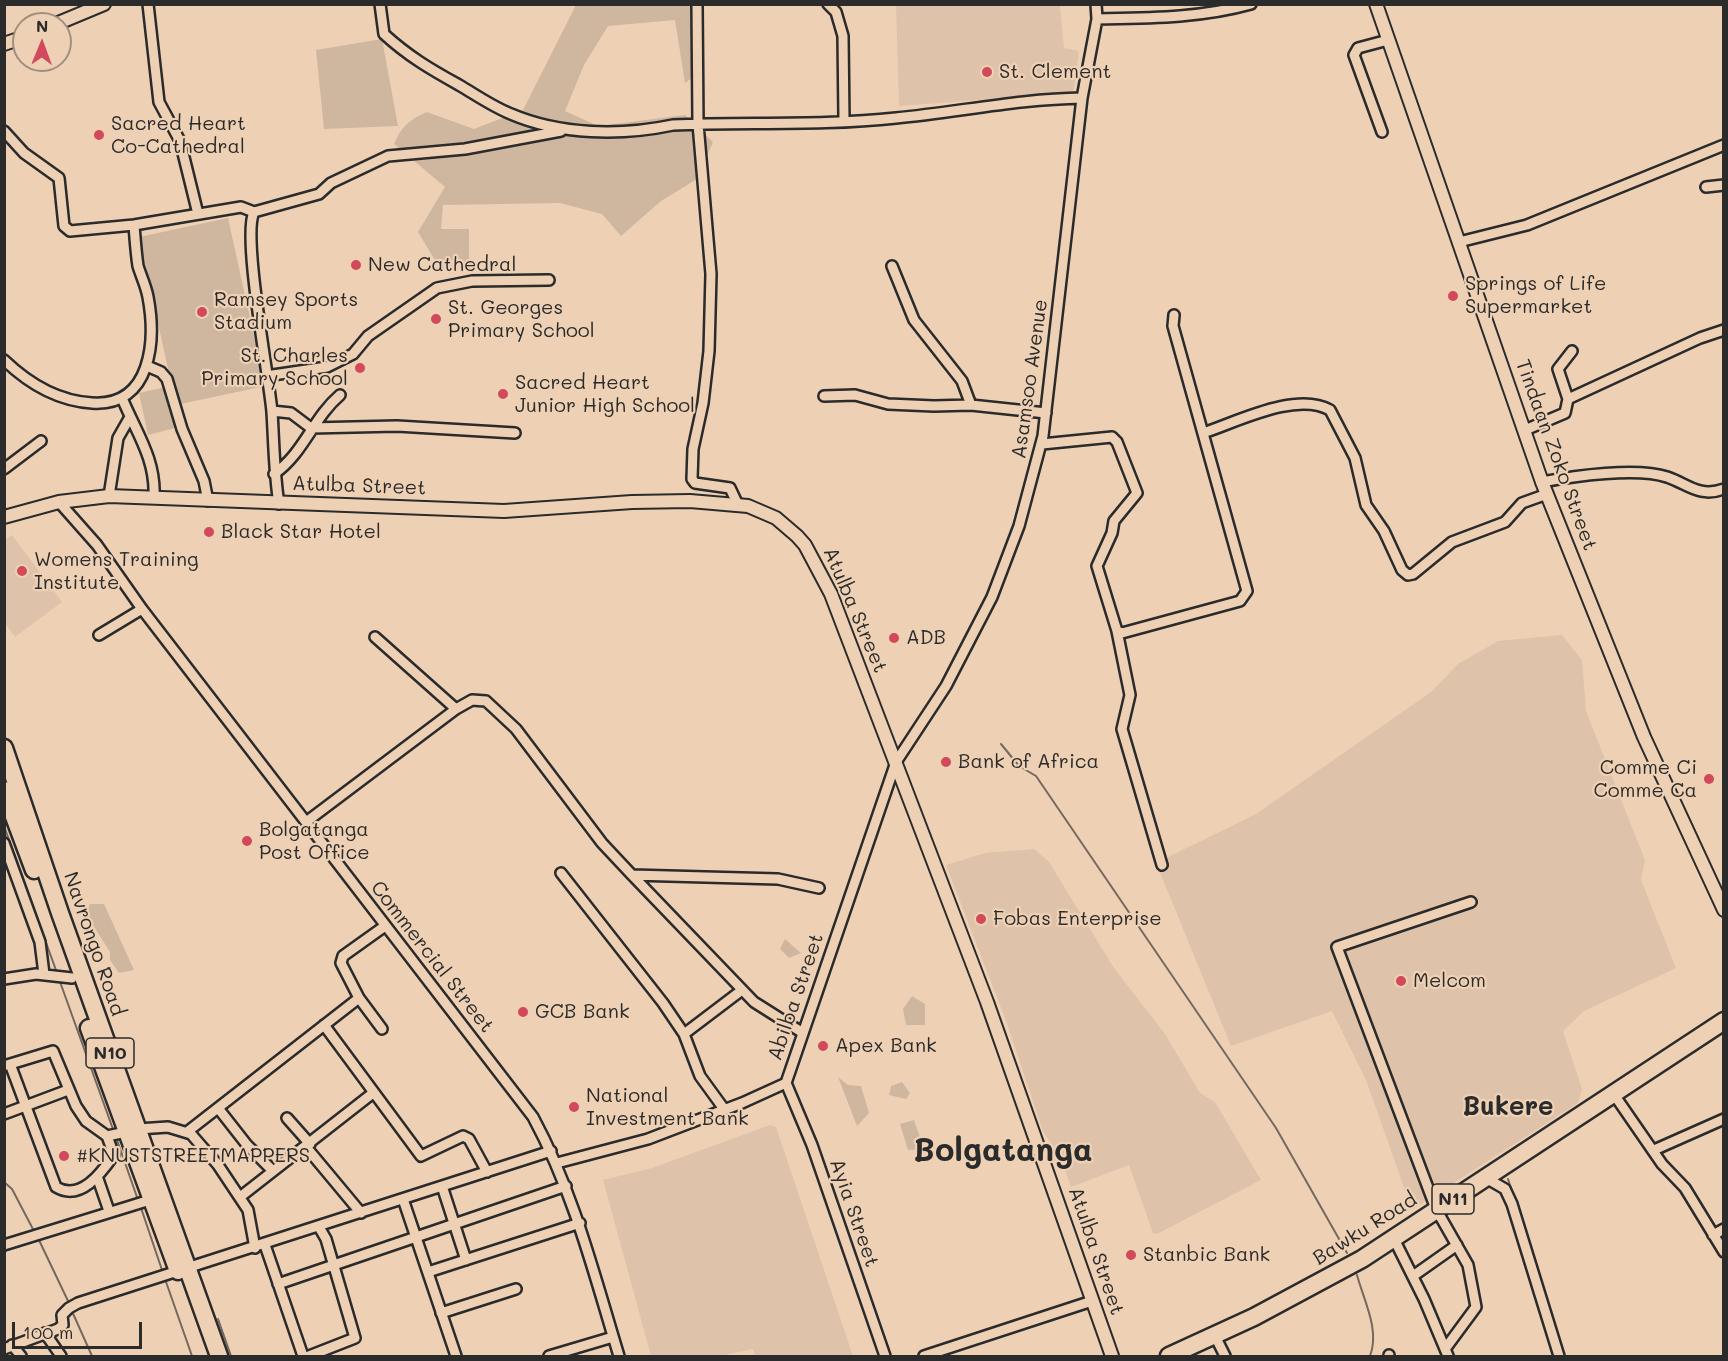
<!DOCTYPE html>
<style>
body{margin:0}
#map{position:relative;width:1728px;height:1361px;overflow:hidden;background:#eed1b5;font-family:Mali,sans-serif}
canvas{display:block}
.frame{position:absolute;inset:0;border:6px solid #2b2b2b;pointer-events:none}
.north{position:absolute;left:12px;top:12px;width:60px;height:60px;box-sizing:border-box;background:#eed1b5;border:2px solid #a08f7e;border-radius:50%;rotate:1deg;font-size:16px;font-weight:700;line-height:24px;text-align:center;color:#2b2b2b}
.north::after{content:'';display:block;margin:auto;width:21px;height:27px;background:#d1495b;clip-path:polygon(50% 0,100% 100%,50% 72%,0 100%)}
.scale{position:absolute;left:12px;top:1322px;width:130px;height:27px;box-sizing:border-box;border:3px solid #2b2b2b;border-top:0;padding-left:8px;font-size:18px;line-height:21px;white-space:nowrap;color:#2b2b2b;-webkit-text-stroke:4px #eed1b5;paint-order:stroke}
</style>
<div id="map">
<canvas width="1728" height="1361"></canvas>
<div class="frame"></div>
<div class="north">N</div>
<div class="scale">100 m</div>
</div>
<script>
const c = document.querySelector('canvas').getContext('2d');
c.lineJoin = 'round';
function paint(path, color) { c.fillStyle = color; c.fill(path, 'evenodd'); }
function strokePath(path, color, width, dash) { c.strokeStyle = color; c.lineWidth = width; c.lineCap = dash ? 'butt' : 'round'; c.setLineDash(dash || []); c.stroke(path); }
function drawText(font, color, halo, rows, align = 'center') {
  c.font = font + ' Mali,sans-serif'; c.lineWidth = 4.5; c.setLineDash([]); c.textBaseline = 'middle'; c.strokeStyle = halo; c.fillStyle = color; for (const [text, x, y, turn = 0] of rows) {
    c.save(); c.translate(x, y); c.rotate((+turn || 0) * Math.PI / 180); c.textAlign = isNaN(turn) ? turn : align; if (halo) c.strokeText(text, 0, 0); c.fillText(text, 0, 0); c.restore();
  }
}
const built = new Path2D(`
 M896 5H1060L1064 48 1079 51 1073 93 899 106Z
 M12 535 62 602 15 637 4 622 5 540Z
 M1562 635 1582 660 1586 711 1645 860 1641 880 1676 968 1584 1011 1563 1031 1582 1089 1578 1103 1412 1210 1366 1080 1332 1011 1231 1046 1156 863 1256 814 1431 692 1458 664 1498 641Z
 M1034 849 1049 862 1114 968 1165 1034 1200 1093 1215 1102 1261 1180 1157 1234 1153 1233 1129 1165 1071 1187 1061 1159 1043 1131 1006 1021 946 865 985 853Z
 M770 1125 776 1127 853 1356H755L753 1349 720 1356H651L603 1180 652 1168Z`);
const green = new Path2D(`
 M576 5H694L699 73 685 83 675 20 608 26 584 65 565 111 598 126 685 115 713 142 697 179 661 201 621 236 602 214 560 203 443 205 441 229H469V261L441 270 418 232 445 187 394 144C401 127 410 119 427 112L474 129 523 110Z
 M382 39 398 126 324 129 316 50Z
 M228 218 265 386 176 405 139 237Z
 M166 387 175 428 148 435 139 393Z
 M90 904H104L134 970 119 973 110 960V952L86 914Z
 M785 939 801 953 789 958 780 949Z
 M912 996 925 1004V1025H906L903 1009Z
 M838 1077 848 1085 861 1086 869 1113 857 1126Z
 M902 1082 910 1093 906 1099 889 1095 891 1086Z
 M914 1120 924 1149 908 1150 900 1124Z`);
const stream = new Path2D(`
 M1001 744 1019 766 1036 776 1276 1128 1347 1253
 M4 826 57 973
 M59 979 114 1132
 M116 1137 138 1200
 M1508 1179 1534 1259
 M4 1182 12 1189 35 1233
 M140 1205 163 1273
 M38 1238 69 1303
 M1357 1275C1364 1301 1380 1330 1370 1356
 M165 1279 192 1356
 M71 1309 92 1356
 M218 1319 231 1356`);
const street = new Path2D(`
 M148 4 159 102 180 141 198 214
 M380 4 384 34C408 56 430 69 459 85 476 95 493 107 511 114 560 135 621 136 673 125 747 122 823 126 896 118 959 112 1019 99 1082 98
 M697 4 698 124 711 274 709 351 703 403 693 449 692 479 695 483 730 488 738 505
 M828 4 836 12 843 36 844 121
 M1097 19C1149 18 1201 18 1251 4
 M4 131 24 153 59 178 64 226 70 231 134 225 241 207 254 212
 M1382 132 1354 55 1358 48 1388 40
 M1706 187 1724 185
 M1459 242 1527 225 1724 145
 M892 266 914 320 962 381 971 405
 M4 360C29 384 57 401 92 403 152 407 156 340 148 297 146 286 141 276 138 266 136 253 135 238 134 225
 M147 366 161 372 167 379 182 429 204 481 208 501
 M266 376 327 367 353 354 368 336 437 288 472 281 549 280
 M824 396 855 395 888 404 934 406 971 405 1046 413
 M122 398C136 432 156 459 154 497
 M1568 399 1558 369 1572 351
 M272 411 291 413 311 428 397 426 515 433
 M1525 430 1565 413 1568 399 1700 338 1724 330
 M1203 433C1237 422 1296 391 1330 410L1355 458 1366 505 1384 531 1402 570 1408 575 1413 574 1452 542 1505 522 1522 503 1547 494
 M1042 444 1112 437 1117 442 1137 493 1114 521 1112 533 1097 566 1117 631 1130 695 1122 729 1162 865
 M4 469 41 441
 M274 474C304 453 313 418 340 395
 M1542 482C1574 476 1637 467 1667 477 1688 484 1699 498 1724 489
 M109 496 118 438 130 417
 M59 502 97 545 142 609 533 1117C574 1193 594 1274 619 1356
 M279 504C274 473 274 443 272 412 269 376 242 236 254 212L319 194 331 183 388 156 465 149 561 131
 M1117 631 1122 633 1240 601 1247 591 1173 326 1174 315
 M99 635 142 609
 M375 637 456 709
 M306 822 456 709 472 700 486 701 516 729 602 843 632 875 754 1002 803 1033
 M4 843 40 942 44 974
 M561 873 663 1003 684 1034 700 1076 724 1109
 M632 875 778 879 819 888
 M4 979 36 974 72 978
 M324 1025 421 1156 463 1136 469 1139 487 1172
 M382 1029 359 998 341 963 343 956 385 926
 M684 1034 742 990
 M10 1064 56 1187C81 1202 102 1172 114 1155L107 1136
 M7 1065 53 1051 76 1106 86 1121 107 1136 126 1132
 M786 1083 812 1145 885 1356
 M1613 1093 1662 1164 1685 1188 1724 1252
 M218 1108 247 1145 273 1171
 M4 1114 68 1090
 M287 1118 310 1144
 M138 1129 168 1127 191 1134 218 1165 248 1210 255 1248
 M187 1132 359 998
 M306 1147 361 1213
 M1654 1150 1724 1119
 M557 1163 648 1139 742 1103 786 1083 896 762 946 686 992 597 1019 526 1043 436 1082 98 1097 19 1096 4
 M1486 1178 1505 1189 1512 1204 1559 1356
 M98 1179 109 1211
 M442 1186 466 1260
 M240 1197 373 1093
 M403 1199 456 1356
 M1713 1235 1724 1229
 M1394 1239 1424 1299 1448 1356
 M4 1245 150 1200
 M265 1245 303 1356
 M428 1272 580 1223
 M1413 1276 1457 1245
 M278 1284 566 1186
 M441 1313 516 1289
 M45 1333 61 1356
 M1215 1336 1225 1356
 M12 1345 21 1356
 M4 1349 58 1329 63 1325 62 1315 69 1308 78 1303 551 1151
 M1445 1349 1476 1307 1468 1265 1436 1209 1337 947 1471 902
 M309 1356 355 1338 326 1239 319 1227
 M549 1356 613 1337
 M924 1356 1092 1301
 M1389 1356V1355`);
const secondary = new Path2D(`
 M1376 4 1542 482 1644 737 1724 910
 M56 24 104 4
 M4 44 24 37
 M4 517 59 502 109 496 504 511 632 502 690 501 748 506 776 518 797 536 805 545 831 594 987 1002 1112 1356`);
const highway = new Path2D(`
 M4 748 60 913 219 1356
 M4 790 34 870
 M89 1028 178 1271
 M1169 1356 1254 1317 1362 1259 1724 1021`);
const markers = [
 [987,72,6,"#d1495b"],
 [99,135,6,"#d1495b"],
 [356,265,6,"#d1495b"],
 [1453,296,6,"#d1495b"],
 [202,312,6,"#d1495b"],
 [436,319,6,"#d1495b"],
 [360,368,6,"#d1495b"],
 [503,394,6,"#d1495b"],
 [209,532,6,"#d1495b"],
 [22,571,6,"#d1495b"],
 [894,638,6,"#d1495b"],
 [946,762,6,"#d1495b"],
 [1709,779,6,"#d1495b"],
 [247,841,6,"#d1495b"],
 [981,919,6,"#d1495b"],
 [1401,981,6,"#d1495b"],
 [523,1012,6,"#d1495b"],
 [823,1046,6,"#d1495b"],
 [574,1107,6,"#d1495b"],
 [64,1156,6,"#d1495b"],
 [1131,1255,6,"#d1495b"]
];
const shields = [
 [110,1053,48],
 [1453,1199,42]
];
const shieldNames = [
 ["N10",110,1053],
 ["N11",1453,1199]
];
const poiNames = [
 ["St. Clement",999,72],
 ["Sacred Heart",111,124],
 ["Co-Cathedral",111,147],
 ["New Cathedral",368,265],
 ["Springs of Life",1465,284],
 ["Supermarket",1465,307],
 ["Ramsey Sports",214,300],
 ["Stadium",214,323],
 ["St. Georges",448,308],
 ["Primary School",448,331],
 ["St. Charles",348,356,"right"],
 ["Primary School",348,379,"right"],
 ["Sacred Heart",515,383],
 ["Junior High School",515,406],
 ["Black Star Hotel",221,532],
 ["Womens Training",34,560],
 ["Institute",34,583],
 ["ADB",906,638],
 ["Bank of Africa",958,762],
 ["Comme Ci",1697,768,"right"],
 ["Comme Ca",1697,791,"right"],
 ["Bolgatanga",259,830],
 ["Post Office",259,853],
 ["Fobas Enterprise",993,919],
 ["Melcom",1413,981],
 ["GCB Bank",535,1012],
 ["Apex Bank",835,1046],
 ["National",586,1096],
 ["Investment Bank",586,1119],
 ["#KNUSTSTREETMAPPERS",76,1156],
 ["Stanbic Bank",1143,1255]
];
const streetNames = [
 ["Asamsoo Avenue",1030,379,-82],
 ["Tindaan Zoko Street",1556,455,70],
 ["Atulba Street",359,486,2],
 ["Atulba Street",855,610,67],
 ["Navrongo Road",94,944,71],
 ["Commercial Street",432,957,52],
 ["Abilba Street",796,997,-71],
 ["Ayia Street",854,1213,71],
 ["Bawku Road",1365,1229,-32],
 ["Atulba Street",1096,1251,71]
];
const districtNames = [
 ["Bukere",1508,1107]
];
const townNames = [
 ["Bolgatanga",1003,1151]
];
paint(built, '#dec3aa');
paint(green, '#cfb69f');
strokePath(stream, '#74685f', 2);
strokePath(street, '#2b2b2b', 14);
strokePath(secondary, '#2b2b2b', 16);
strokePath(highway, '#2b2b2b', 21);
strokePath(street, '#eed1b5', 9);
strokePath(secondary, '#eed1b5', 12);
strokePath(highway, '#eed1b5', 16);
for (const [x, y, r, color] of markers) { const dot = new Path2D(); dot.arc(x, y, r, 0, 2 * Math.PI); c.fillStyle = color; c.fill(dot); strokePath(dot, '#eed1b5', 2); }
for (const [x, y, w] of shields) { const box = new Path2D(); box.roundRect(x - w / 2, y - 15, w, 30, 4.5); c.fillStyle = '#eed1b5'; c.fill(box); strokePath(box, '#2b2b2b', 1.5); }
drawText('bold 18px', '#2b2b2b', null, shieldNames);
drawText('20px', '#2b2b2b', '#eed1b5', poiNames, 'left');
drawText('20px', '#2b2b2b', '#eed1b5', streetNames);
drawText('bold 26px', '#2b2b2b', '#eed1b5', districtNames);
drawText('bold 32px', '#2b2b2b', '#eed1b5', townNames);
</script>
